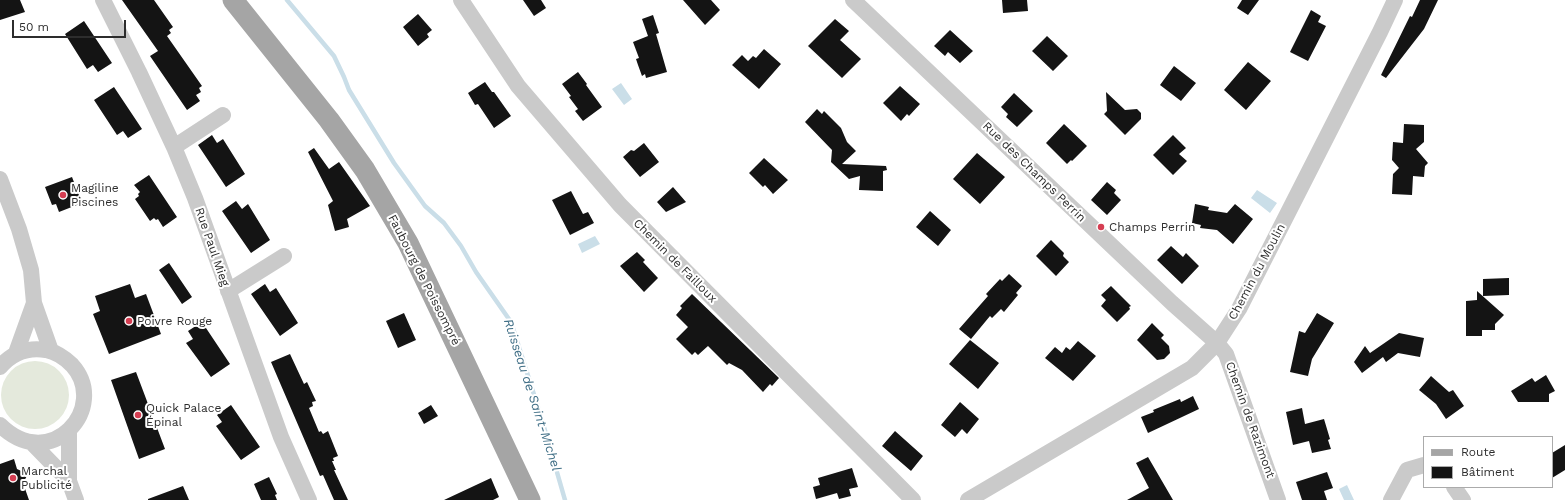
<!DOCTYPE html>
<meta charset="utf-8">
<style>
body{margin:0}
#map{position:relative;width:1565px;height:500px;overflow:hidden;background:#fff;font-family:"Work Sans",sans-serif}
canvas{display:block}
.legend{position:absolute;left:1423px;top:436px;width:130px;height:52px;box-sizing:border-box;background:#fff;border:1px solid #ababab;margin:0;padding:5px 7px;list-style:none;font-size:12px;color:#2d2d2d}
.legend li{display:flex;align-items:center;gap:8px;height:20px}
.legend b{width:20px;border:1px solid #ababab}
.scale{position:absolute;left:12px;top:20px;width:114px;height:18px;box-sizing:border-box;border:2px solid #2d2d2d;border-top:0;padding-left:5px;font-size:12px;line-height:14px;white-space:nowrap;color:#2d2d2d;-webkit-text-stroke:3px #fff;paint-order:stroke}
</style>
<div id="map">
<canvas width="1565" height="500"></canvas>
<ul class="legend">
<li><b style="height:5px;background:#a5a5a5"></b>Route</li>
<li><b style="height:11px;background:#141414"></b>Bâtiment</li>
</ul>
<div class="scale">50 m</div>
</div>
<script>
const c = document.querySelector('canvas').getContext('2d');
c.lineJoin = 'round';
function paint(path, color) { c.fillStyle = color; c.fill(path, 'evenodd'); }
function strokePath(path, color, width, dash) { c.strokeStyle = color; c.lineWidth = width; c.lineCap = dash ? 'butt' : 'round'; c.setLineDash(dash || []); c.stroke(path); }
function drawText(font, color, halo, rows, align = 'center') {
  c.font = font + ' "Work Sans",sans-serif'; c.lineWidth = 4; c.setLineDash([]); c.textBaseline = 'middle'; c.strokeStyle = halo; c.fillStyle = color; for (const [text, x, y, turn = 0] of rows) {
    c.save(); c.translate(x, y); c.rotate((+turn || 0) * Math.PI / 180); c.textAlign = isNaN(turn) ? turn : align; if (halo) c.strokeText(text, 0, 0); c.fillText(text, 0, 0); c.restore();
  }
}
const green = new Path2D(`
 M1 395a34 34 0 1 1 68 0a34 34 0 1 1-68 0Z`);
const water = new Path2D(`
 M621 83 632 99 624 105 612 89Z
 M1257 190 1277 203 1270 213 1251 198Z
 M595 236 600 244 582 253 578 244Z
 M1347 485 1354 500H1344L1339 489Z`);
const stream = new Path2D(`
 M287 0 334 56 344 77 349 90 394 163 425 206 444 223 461 246 476 272 511 322 542 420 565 500`);
const building = new Path2D(`
 M0 0H20L25 12 0 20Z
 M122 0H154L173 27 169 30 171 33 167 36 202 86 199 88 201 92 196 95 200 101 187 110 150 56 158 51Z
 M523 0H541L546 8 534 16Z
 M683 0H711L720 10 705 25Z
 M1002 0H1027L1028 11 1003 13Z
 M1242 0H1259L1248 15 1237 8Z
 M1420 0H1438L1424 29 1386 78 1381 75 1410 16 1412 17Z
 M1311 10 1321 16 1318 22 1326 26 1308 61 1290 52Z
 M418 14 432 30 427 34 429 37 418 46 403 27Z
 M653 15 659 33 656 34 667 72 646 78 645 74 642 76 638 65 636 59 639 58 633 42 648 36 642 19Z
 M835 19 849 31 840 40 861 59 842 78 808 46Z
 M84 21 112 63 98 72 93 65 87 69 65 34Z
 M950 30 973 51 960 63 948 52 945 56 934 46Z
 M1047 36 1068 56 1053 71 1032 51Z
 M764 49 781 64 759 89 732 65 742 55 748 61 753 56 756 58Z
 M1248 62 1271 81 1246 110 1224 90Z
 M1174 66 1196 83 1181 101 1160 85Z
 M578 72 587 84 586 85 602 107 583 121 575 111 578 109 569 97 571 96 562 84Z
 M485 82 492 92H494L511 116 494 128 478 104 475 105 468 93Z
 M900 86 920 104 909 116 907 114 901 121 883 103Z
 M114 87 142 129 128 138 123 131 117 135 94 100Z
 M1106 92 1125 110 1137 109 1141 113V119L1125 135 1104 114 1107 111Z
 M1014 93 1033 111 1017 127 1006 117 1008 114 1001 107Z
 M817 109 822 114 824 111 841 128 847 142 856 151 842 164 886 166 887 170 883 171V191L859 190 860 176 849 179 831 162 832 150 805 122Z
 M1064 124 1087 146 1072 161 1071 160 1067 164 1046 143Z
 M1404 124 1424 125V142L1416 149 1428 163 1425 166 1424 177 1413 176 1412 195 1392 194 1393 174 1399 168 1392 160 1393 142 1403 143Z
 M212 135 217 143 223 139 245 174 226 187 198 145Z
 M1173 135 1186 148 1179 154 1187 161 1173 175 1153 155Z
 M644 143 659 162 640 177 623 157 631 150 634 151Z
 M314 148 329 169 339 162 370 206 347 219 349 227 335 231 328 205 333 201 308 152Z
 M977 153 1005 177 980 204 953 179Z
 M764 158 788 180 773 194 765 185 763 187 749 173Z
 M149 175 177 217 163 227 158 219 156 220 154 218 150 221 135 199 139 196 138 194 140 192 134 185Z
 M72 177 82 203 59 212 56 204 52 205 45 187Z
 M1107 182 1116 190 1114 193 1121 200 1107 215 1091 200Z
 M673 187 686 202 666 212 657 202Z
 M571 191 583 214 588 212 594 223 570 235 552 200Z
 M236 201 242 209 248 204 270 240 251 253 222 211Z
 M1195 204 1209 207 1208 210 1227 213 1235 204 1253 219 1233 244 1217 230 1200 228 1201 225 1192 223Z
 M930 211 951 230 938 246 916 227Z
 M1051 240 1064 253 1063 256 1069 262 1056 276 1036 256Z
 M1171 246 1183 257 1186 253 1199 266 1182 284 1157 260Z
 M637 252 645 260 643 262 658 278 644 292 620 266Z
 M169 263 192 297 182 304 159 270Z
 M1009 274 1022 286 1016 293 1018 295 1004 312 1001 309 992 318 990 316 971 339 959 329 988 296 986 294 1000 279 1002 281Z
 M1509 278V295L1483 296V279Z
 M130 284 135 298 146 294 161 334 109 354 93 314 100 311 95 296Z
 M265 284 270 292 276 288 298 323 280 336 251 294Z
 M1111 286 1131 306 1129 307 1130 309 1117 322 1101 306 1106 300 1101 295Z
 M1477 291 1504 315 1495 324V330H1482V336H1466V301L1477 300Z
 M692 294 779 378 772 386 770 384 763 392 742 370 729 363 727 365 708 346 698 355 695 352 692 355 676 339 688 327 676 315 682 308 680 306Z
 M404 313 416 340 398 348 386 321Z
 M1317 313 1334 323 1312 359 1308 376 1290 372 1299 331 1305 333Z
 M202 322 230 364 211 377 186 343 193 339 188 331Z
 M1152 323 1164 335 1161 338 1169 346 1170 353 1164 359 1157 360 1137 340Z
 M1399 333 1424 338 1420 357 1398 353 1386 362 1383 357 1362 373 1354 362 1365 346 1370 353Z
 M970 340 999 363 978 389 949 364Z
 M1078 341 1096 356 1073 381 1045 358 1055 347 1062 353 1066 347 1070 350Z
 M290 354 304 384 307 382 316 401 312 402 313 406 309 408 319 432 321 431 323 434 328 431 338 456 333 458 334 461H332L336 470H334L348 500H334L323 475 320 476 271 362Z
 M136 372 165 449 139 459 111 380Z
 M1546 375 1555 391 1549 394V402H1518L1511 391 1532 378 1535 382Z
 M1431 376 1449 392 1453 390 1464 406 1446 419 1436 404 1419 390Z
 M1193 396 1199 409 1148 433 1141 417 1154 412 1153 410 1180 399 1181 402Z
 M960 402 979 419 967 434 962 429 955 437 941 425Z
 M231 405 260 447 241 460 216 426 222 422 217 415Z
 M431 405 438 416 424 424 418 413Z
 M1302 408 1305 424 1324 419 1330 439 1328 440 1331 449 1312 453 1309 441 1293 445 1286 412Z
 M895 431 923 456 911 471 882 446Z
 M1565 445V470L1552 478V453Z
 M1148 457 1173 500H1127L1149 488 1136 463Z
 M14 459 17 469 28 474 23 483 29 500H0V464Z
 M852 468 858 487 849 489 851 496 839 499 837 493 816 499 813 487 820 485 818 478Z
 M1327 472 1333 488 1324 491 1327 500H1302L1296 482Z
 M269 477 277 494 275 495 277 500H261L254 484Z
 M491 478 499 497 493 500H444Z
 M183 486 189 500H148V499Z`);
const minor = new Path2D(`
 M103 0 139 72 174 147 195 198 281 437 309 500
 M461 0 518 86 620 205 913 500
 M853 0 1172 303 1217 343 1226 354 1278 500
 M174 147 223 115
 M0 179 19 229 31 270 34 303 51 351
 M228 291 284 256
 M16 353 34 303
 M0 367C12 353 28 347 46 350 56 352 65 358 72 365 110 407 51 475 0 425
 M69 430V481L76 500
 M32 443 69 481
 M1454 487 1463 500
 M968 500 1192 368 1217 343 1239 309 1380 32 1395 0
 M1391 500 1407 470 1424 465`);
const major = new Path2D(`
 M233 0 329 120 365 170 408 243 530 500`);
const markers = [
 [63,195,4,"#d53e52"],
 [1101,227,4,"#d53e52"],
 [129,321,4,"#d53e52"],
 [138,415,4,"#d53e52"],
 [13,478,4,"#d53e52"]
];
const streetNames = [
 ["Rue des Champs Perrin",1034,172,44],
 ["Rue Paul Mieg",212,247,71],
 ["Chemin de Failloux",675,261,45],
 ["Chemin du Moulin",1257,272,-62],
 ["Faubourg de Poissompré",424,280,63],
 ["Chemin de Razimont",1250,420,70]
];
const poiNames = [
 ["Magiline",71,188],
 ["Piscines",71,202],
 ["Champs Perrin",1109,227],
 ["Poivre Rouge",137,321],
 ["Quick Palace",146,408],
 ["Épinal",146,422],
 ["Marchal",21,471],
 ["Publicité",21,485]
];
const waterNames = [
 ["Ruisseau de Saint-Michel",532,395,72]
];
paint(green, '#e4e9dc');
paint(water, '#cadee8');
strokePath(stream, '#cadee8', 4.5);
paint(building, '#141414');
strokePath(minor, '#cacaca', 16);
strokePath(major, '#a5a5a5', 21);
for (const [x, y, r, color] of markers) { const dot = new Path2D(); dot.arc(x, y, r, 0, 2 * Math.PI); c.fillStyle = color; c.fill(dot); strokePath(dot, '#fff', 1.5); }
drawText('12px', '#2d2d2d', '#fff', streetNames);
drawText('12px', '#2d2d2d', '#fff', poiNames, 'left');
drawText('italic 13px', '#437188', '#fff', waterNames);
</script>
